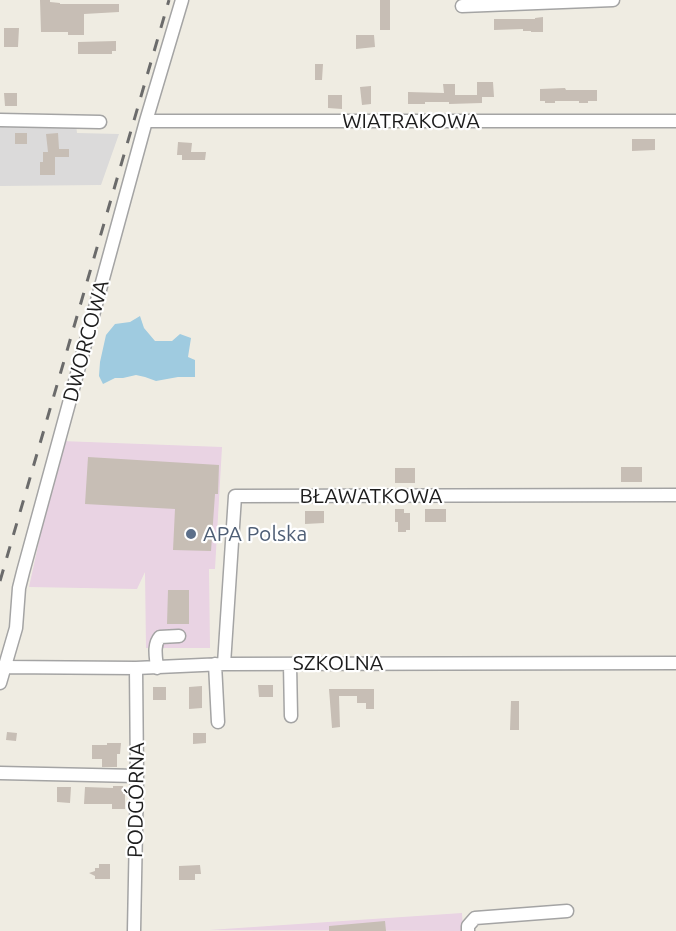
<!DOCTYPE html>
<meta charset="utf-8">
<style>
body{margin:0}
canvas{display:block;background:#efece2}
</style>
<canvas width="676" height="931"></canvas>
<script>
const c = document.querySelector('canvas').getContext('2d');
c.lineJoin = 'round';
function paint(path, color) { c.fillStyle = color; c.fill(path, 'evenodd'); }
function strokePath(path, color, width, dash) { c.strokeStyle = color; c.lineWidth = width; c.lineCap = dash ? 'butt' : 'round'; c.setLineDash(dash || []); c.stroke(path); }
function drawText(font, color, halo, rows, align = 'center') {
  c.font = font + ' Ubuntu,sans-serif'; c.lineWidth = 4.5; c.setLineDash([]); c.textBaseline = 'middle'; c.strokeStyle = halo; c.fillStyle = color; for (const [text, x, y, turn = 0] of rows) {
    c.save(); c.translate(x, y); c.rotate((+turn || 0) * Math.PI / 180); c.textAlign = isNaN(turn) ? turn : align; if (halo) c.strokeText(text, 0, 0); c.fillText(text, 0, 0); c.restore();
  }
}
const residential = new Path2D(`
 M76 124 77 133 119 134 101 185 0 186V125Z`);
const industrial = new Path2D(`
 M61 441 222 447 215 569H209L210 648H146L145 572 137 589 29 587Z
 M462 913 463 931 209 930Z`);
const water = new Path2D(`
 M140 316 144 328 155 341H172L180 334 191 338 188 357 195 360V377H178L156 381 145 377 136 375 123 378H115L103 384 99 376 100 362 106 335 115 324 130 322Z`);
const building = new Path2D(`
 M40 0H50V2L60 3V4H119V12L84 14V35H68V32H41Z
 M380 0H390V30H380Z
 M543 17V32H531V31H523V29L494 30V19H535V18Z
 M4 28H19L18 47H4Z
 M356 35H374L375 47 356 49Z
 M116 41V51H112V54H78V42Z
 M315 64H323L322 80H315Z
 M477 82H493L494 97H482V103L449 104V102H425V104H408V92L444 93 443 84H455V95H477Z
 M371 86V104L362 105 360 87Z
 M565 88 566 90H597V101H588V103H579V101H555V103H545V101H540V89Z
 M4 93H17V106H5Z
 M328 95H342V109L328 108Z
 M15 133H27V144H15Z
 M58 133 59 149H69V157H55V175H40V162H43V152H48L46 134Z
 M632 139H655V150L632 151Z
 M178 142 192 143 191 152H206L205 160H182V155H177Z
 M88 457 219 465 218 494H215L211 551 173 550 175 509 85 504Z
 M621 467H642V482H621Z
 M395 468H415V483H395Z
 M395 509H404V513H410V530H406V532H398V522H395Z
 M425 509H446V522H425Z
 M305 511H324V523L305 524Z
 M168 590H189V624H167Z
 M258 685H273V697H259Z
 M202 686V708L189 709V687Z
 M153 687H166V700H153Z
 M329 689H374V709H366V703H357V696H339L340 727 332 728Z
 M511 701H519V730H510Z
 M7 732 17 733 16 741 6 740Z
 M193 733H206V743L193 744Z
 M107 743H121L120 754H117V767H102V759H92V745H107Z
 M113 786H123V794H125V809H112V804H84L85 787 113 788Z
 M57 787H71L70 803 57 802Z
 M99 864H110V879H95V876L89 873 95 871V868H99Z
 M200 865 201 874H195V880H179V866Z
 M385 921 386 931H329V926Z`);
const minor = new Path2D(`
 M462 6 613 0
 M0 120 100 122
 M146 121H676
 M215 664 218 722
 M224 664 235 496 676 495
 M290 664 291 716
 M0 667 136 668 224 664 676 663
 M157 668C156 657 153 645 160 637L179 636
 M0 683 16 628 19 588 23 572 146 121 182 0
 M0 773 137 776
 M134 931 137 776 136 668
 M468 931V926L475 918 567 911`);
const rail = new Path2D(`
 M0 581 169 0`);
const markers = [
 [191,534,6,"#5c6f8a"]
];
const streetNames = [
 ["WIATRAKOWA",411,121],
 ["DWORCOWA",86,341,-75],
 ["BŁAWATKOWA",371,496],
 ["SZKOLNA",338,663],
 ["PODGÓRNA",136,800,-89]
];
const serviceNames = [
 ["APA Polska",203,534]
];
paint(residential, '#dbdada');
paint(industrial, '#e9d3e3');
paint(water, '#9fcbe0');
paint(building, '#c7beb5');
strokePath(minor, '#a4a4a4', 15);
strokePath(minor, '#fff', 12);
strokePath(rail, '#6b6b6b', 3, [12, 12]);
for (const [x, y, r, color] of markers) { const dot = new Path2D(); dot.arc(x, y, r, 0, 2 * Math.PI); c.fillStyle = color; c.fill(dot); strokePath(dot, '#fff', 2); }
drawText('21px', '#1d1d1d', '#fff', streetNames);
drawText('21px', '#4e5e75', '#fff', serviceNames, 'left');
</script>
